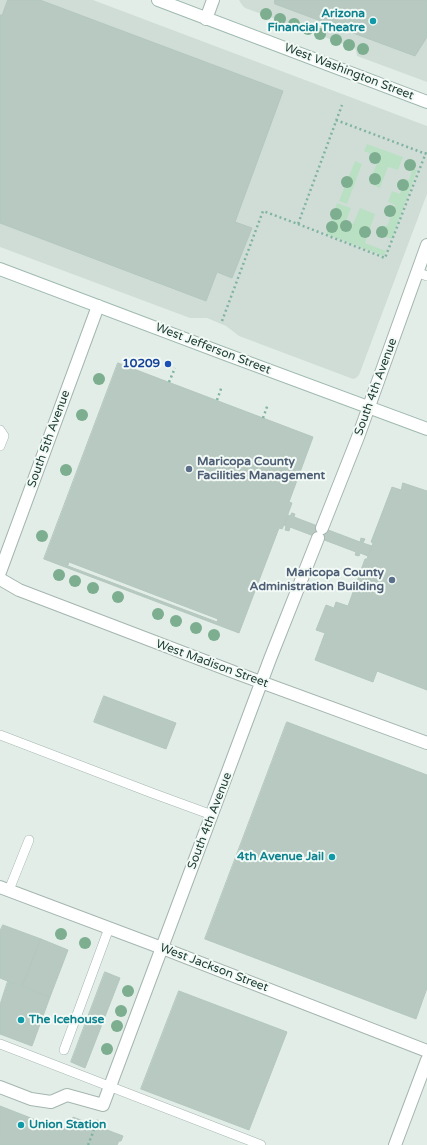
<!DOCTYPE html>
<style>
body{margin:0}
canvas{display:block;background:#e2ede8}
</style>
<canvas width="427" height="1145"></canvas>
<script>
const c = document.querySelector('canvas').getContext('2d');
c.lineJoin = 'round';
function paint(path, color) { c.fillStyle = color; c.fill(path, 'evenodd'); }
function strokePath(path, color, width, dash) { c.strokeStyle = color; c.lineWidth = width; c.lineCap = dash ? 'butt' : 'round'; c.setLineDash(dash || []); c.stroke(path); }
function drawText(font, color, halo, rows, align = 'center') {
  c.font = font + ' "Varela Round",sans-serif'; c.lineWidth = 4; c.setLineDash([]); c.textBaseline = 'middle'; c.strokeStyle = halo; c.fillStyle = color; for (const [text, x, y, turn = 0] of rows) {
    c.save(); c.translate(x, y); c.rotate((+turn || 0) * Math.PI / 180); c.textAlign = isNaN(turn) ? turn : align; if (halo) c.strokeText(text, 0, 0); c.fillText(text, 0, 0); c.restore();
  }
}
const built = new Path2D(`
 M0 0H93L427 126V194L359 375 356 378 353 379 239 336 226 326 207 318H190L0 247Z
 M239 0H427V82L357 56 356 50 354 48 245 8 242 5Z`);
const green = new Path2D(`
 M367 144 403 157 398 170 388 167 380 188 369 183 379 158 364 151Z
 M355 161 362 164 347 204 339 201Z
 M413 168 417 170 392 239 380 235 383 225 387 226 395 205 388 202 392 191 400 194 405 179 409 180Z
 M337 203 351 208 346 221 353 224 360 208 375 214 365 243 386 251 384 256 326 234Z`);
const building = new Path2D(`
 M8 0H40L283 91 235 222 252 228 232 278 217 272 206 301 0 223V15H2Z
 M275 0H427V37L415 56 275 4Z
 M118 363 313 437 289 502 292 503 284 525 282 529 279 528 239 633 44 559Z
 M403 483 427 491V690L377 671 373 682 315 660 325 633 316 630 326 605 334 608 336 602 348 606 365 559H367L368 556 373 543 371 542 392 487 401 490Z
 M292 513 295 514 294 517 360 542 361 538 365 539 363 543 372 546 368 556 360 553 359 556 355 555 356 552 290 527 289 531 285 530 286 526 284 525 288 515 290 516Z
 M69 562 218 619 217 622 68 566Z
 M104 696 176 723 166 749 94 722Z
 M287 722 427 775V988L416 1019 205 939Z
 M3 925 41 939 22 987 0 978V931Z
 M41 939 68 950 50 997 22 987Z
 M105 972 120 978 85 1068 71 1062Z
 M8 981 50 997 32 1046 0 1034V1005Z
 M179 991 287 1032 249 1130 141 1089Z
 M0 1106 36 1120 34 1123 42 1126 44 1121 49 1123 50 1122 70 1129 73 1117 123 1136 121 1141H119L117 1145H0Z`);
const path = new Path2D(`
 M336 120 426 154
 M298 224 385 258 427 150
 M222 321 263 211 298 224 342 105
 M169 382 175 368
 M217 400 222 386
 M263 418 268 404
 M88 1145 99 1117`);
const lane = new Path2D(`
 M417 272 427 276
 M0 430 4 436 0 446
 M0 735 152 793 212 815
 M9 890 29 840
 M0 1044 261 1145
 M64 1050 109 928`);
const street = new Path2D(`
 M206 19 213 0
 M322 528 358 437 427 245
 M0 572 98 306
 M0 579 19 590 239 674 427 743
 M0 887 162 948 427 1051
 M0 1087 31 1099 51 1102 67 1095 103 1105 270 659 318 538
 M395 1145 427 1060`);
const secondary = new Path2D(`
 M158 0 427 102
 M0 269 225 354 427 429`);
const trees = [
 [266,14],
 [280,19],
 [294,24],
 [308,29],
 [320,34],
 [336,40],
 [349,45],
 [363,49],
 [375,158],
 [410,165],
 [375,179],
 [347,182],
 [403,185],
 [390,211],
 [336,214],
 [346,226],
 [332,227],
 [365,232],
 [382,232],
 [99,379],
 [82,415],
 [66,470],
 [42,536],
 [59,575],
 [75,581],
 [93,588],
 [118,597],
 [158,614],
 [176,621],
 [196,628],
 [214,635],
 [61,934],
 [85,943],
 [128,991],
 [121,1011],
 [117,1026],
 [107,1049]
];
const markers = [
 [373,21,4,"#0f9aa8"],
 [168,364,4,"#1a4fb4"],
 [189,469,4,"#5c6f8a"],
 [392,580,4,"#5c6f8a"],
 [332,857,4,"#0f9aa8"],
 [21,1020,4,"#0f9aa8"],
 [21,1125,4,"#0f9aa8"]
];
const cultureNames = [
 ["Arizona",365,14],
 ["Financial Theatre",365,28],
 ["4th Avenue Jail",324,857],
 ["The Icehouse",29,1020,"left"],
 ["Union Station",29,1125,"left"]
];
const streetNames = [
 ["West Washington Street",349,72,21],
 ["West Jefferson Street",213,349,21],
 ["South 4th Avenue",376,387,-70],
 ["South 5th Avenue",49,439,-70],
 ["West Madison Street",212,664,20],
 ["South 4th Avenue",210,821,-69],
 ["West Jackson Street",214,968,21]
];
const transitNames = [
 ["10209",160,364]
];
const serviceNames = [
 ["Maricopa County",197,462],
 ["Facilities Management",197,476],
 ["Maricopa County",384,573,"right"],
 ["Administration Building",384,587,"right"]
];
paint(built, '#d0ddd7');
paint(green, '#bae0c3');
paint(building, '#b7c9c1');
strokePath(building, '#b4c8bf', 1);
strokePath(lane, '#a4b6af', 10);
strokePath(street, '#a4b6af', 14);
strokePath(secondary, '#a0bab0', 14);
strokePath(path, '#80b3a3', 2.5, [2, 3]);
strokePath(lane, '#fff', 9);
strokePath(street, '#fff', 12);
strokePath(secondary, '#fff', 12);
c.fillStyle = '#7cae8f';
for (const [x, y] of trees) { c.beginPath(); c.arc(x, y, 6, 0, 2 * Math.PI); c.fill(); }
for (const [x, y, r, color] of markers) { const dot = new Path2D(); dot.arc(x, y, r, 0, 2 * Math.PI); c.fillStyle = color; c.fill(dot); strokePath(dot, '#f3faf6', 1.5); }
drawText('bold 12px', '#0d838f', '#f3faf6', cultureNames, 'right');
drawText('12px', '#214037', '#f3faf6', streetNames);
drawText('bold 12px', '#164399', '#f3faf6', transitNames, 'right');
drawText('bold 12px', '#4e5e75', '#f3faf6', serviceNames, 'left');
</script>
